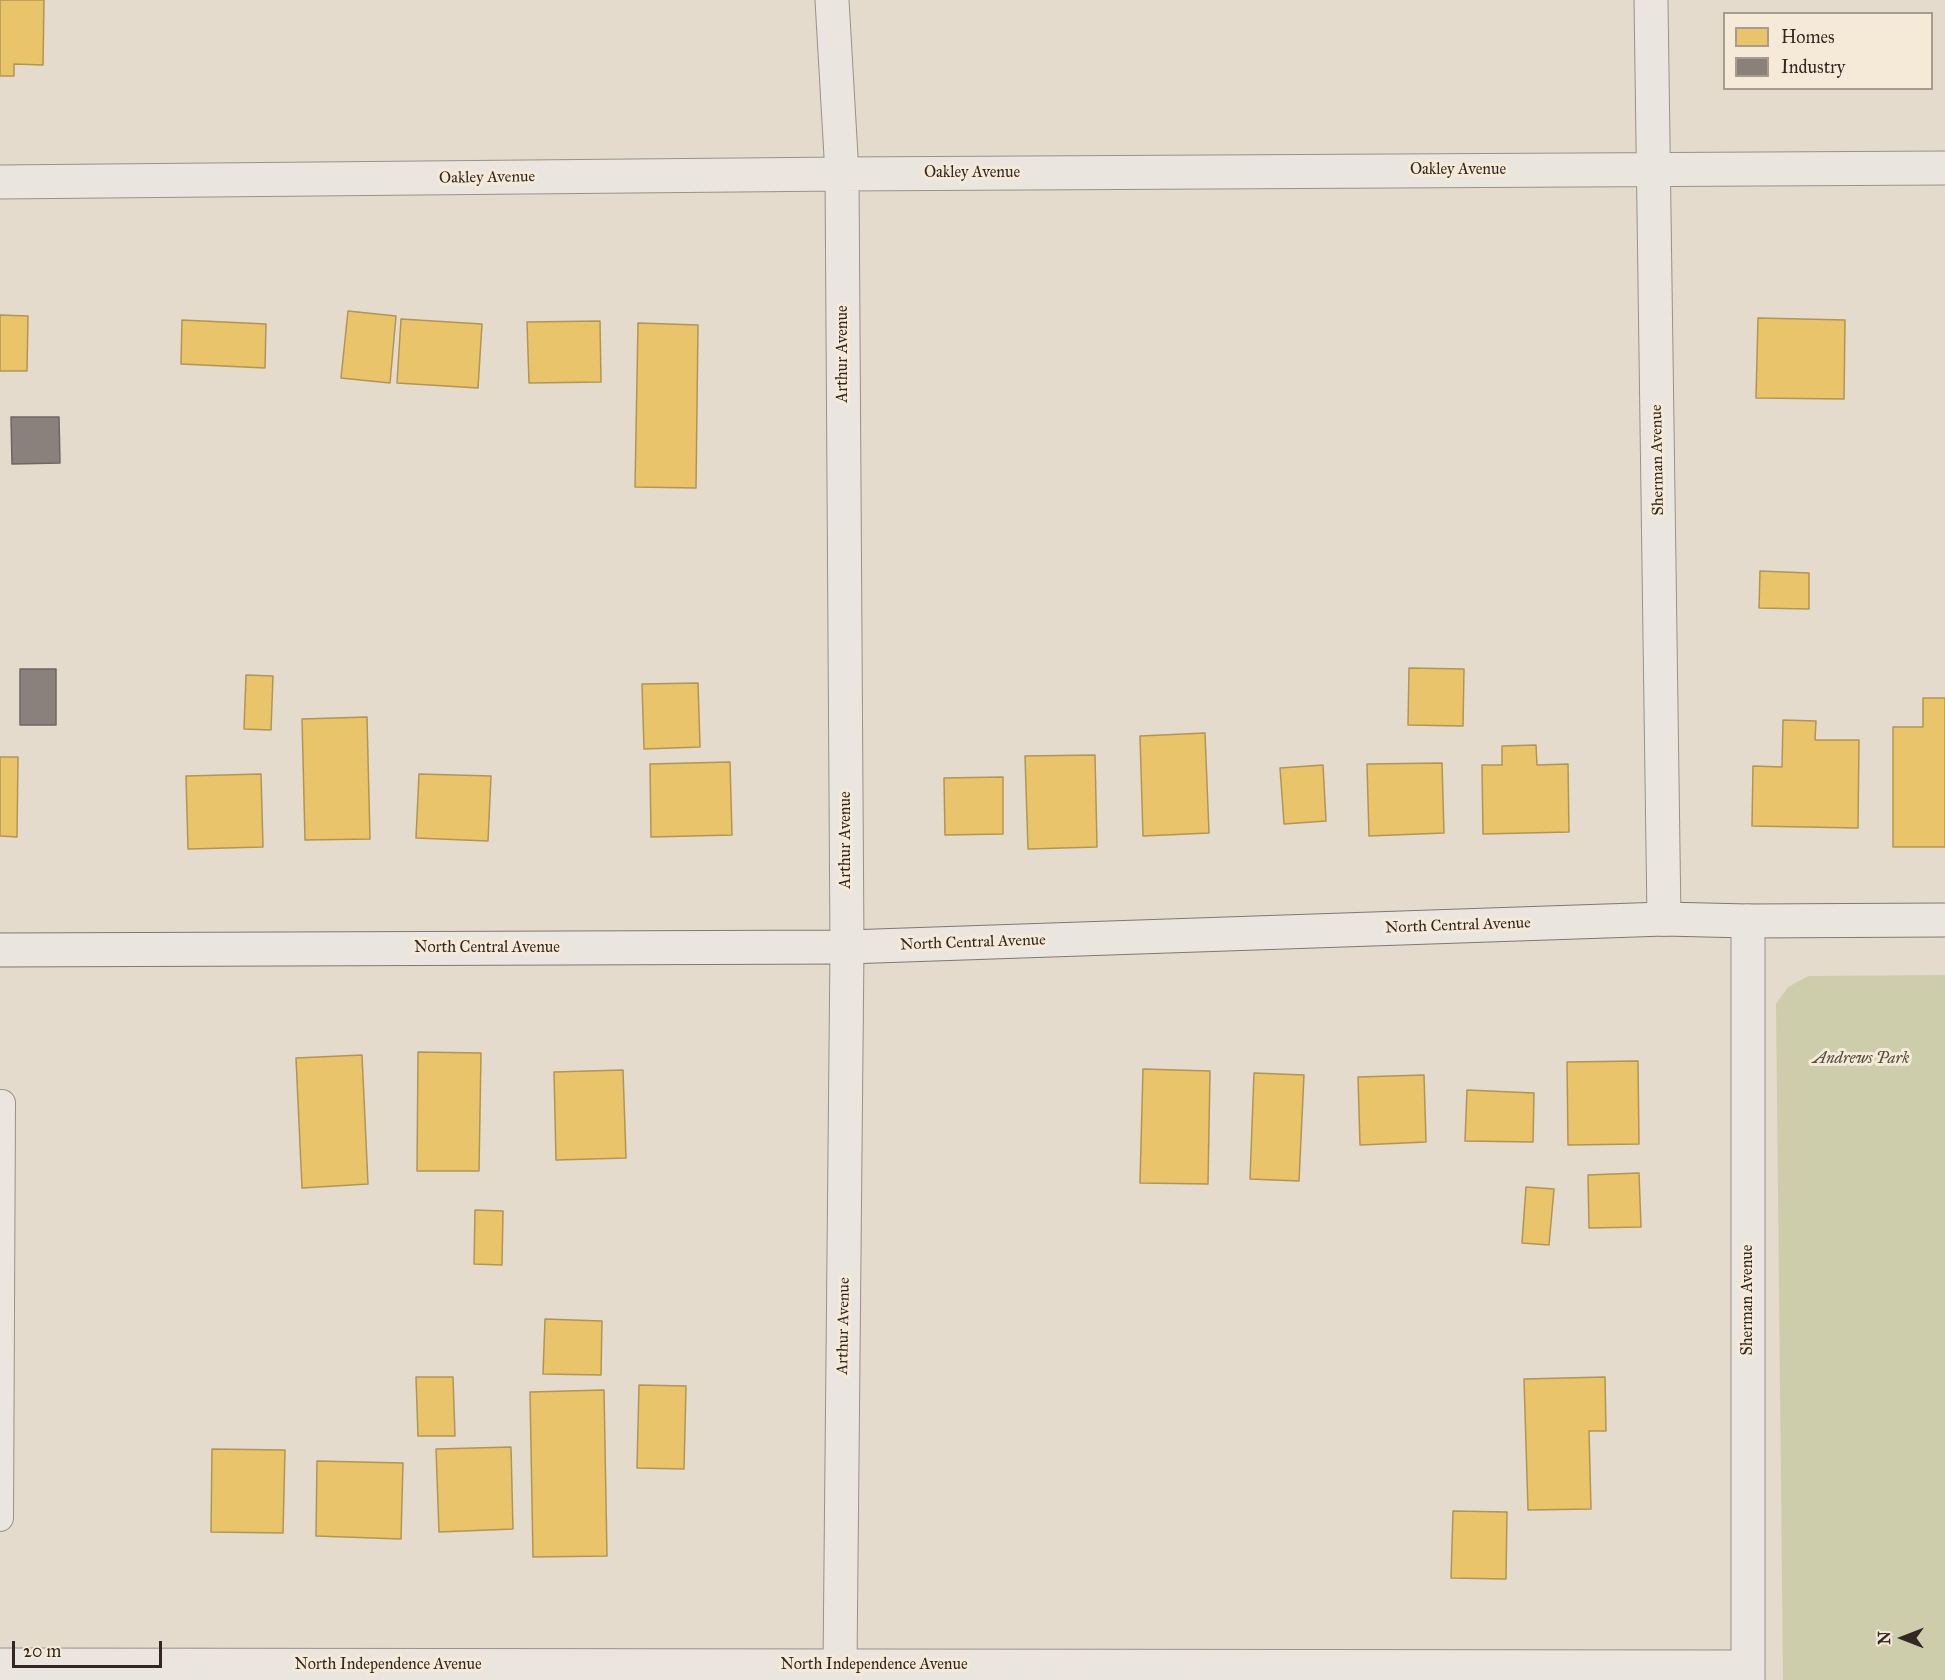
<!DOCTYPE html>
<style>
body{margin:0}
#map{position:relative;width:1945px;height:1680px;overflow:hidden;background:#e4dbcc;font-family:"IM FELL Great Primer",serif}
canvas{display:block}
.legend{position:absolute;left:1723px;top:12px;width:210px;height:78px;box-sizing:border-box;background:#f5ead7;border:2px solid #a79c8f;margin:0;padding:8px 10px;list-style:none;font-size:18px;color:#332722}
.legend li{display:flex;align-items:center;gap:12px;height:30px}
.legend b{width:30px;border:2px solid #a79c8f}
.north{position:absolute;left:1873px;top:1608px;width:60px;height:60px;-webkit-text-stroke:4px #f5ead7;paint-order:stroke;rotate:270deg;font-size:16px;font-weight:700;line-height:24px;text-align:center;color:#332722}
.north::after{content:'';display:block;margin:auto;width:21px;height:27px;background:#332722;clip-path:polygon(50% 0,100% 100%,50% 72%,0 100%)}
.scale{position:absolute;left:12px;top:1641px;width:150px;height:27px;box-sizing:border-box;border:3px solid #332722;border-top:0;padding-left:8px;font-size:18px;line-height:21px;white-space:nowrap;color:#332722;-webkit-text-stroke:4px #f5ead7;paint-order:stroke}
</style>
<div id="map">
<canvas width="1945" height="1680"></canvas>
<ul class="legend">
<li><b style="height:16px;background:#e9c46a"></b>Homes</li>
<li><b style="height:16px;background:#8a817c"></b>Industry</li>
</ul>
<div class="north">N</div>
<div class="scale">20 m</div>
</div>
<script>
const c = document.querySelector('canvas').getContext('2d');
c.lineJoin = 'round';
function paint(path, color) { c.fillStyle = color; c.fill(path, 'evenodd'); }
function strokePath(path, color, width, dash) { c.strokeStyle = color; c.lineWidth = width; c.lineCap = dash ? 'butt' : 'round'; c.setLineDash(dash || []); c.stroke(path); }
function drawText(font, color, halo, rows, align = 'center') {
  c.font = font + ' "IM FELL Great Primer",serif'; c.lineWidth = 6; c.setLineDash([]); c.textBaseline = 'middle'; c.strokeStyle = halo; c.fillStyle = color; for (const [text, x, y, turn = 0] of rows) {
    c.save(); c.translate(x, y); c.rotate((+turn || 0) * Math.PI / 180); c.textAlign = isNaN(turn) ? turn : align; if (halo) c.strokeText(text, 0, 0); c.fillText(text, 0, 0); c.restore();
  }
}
const green = new Path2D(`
 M1945 975V1680H1783L1776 1004 1788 987 1808 976Z`);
const homes = new Path2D(`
 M0 0H44L43 65 14 64V76H0Z
 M348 311 396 316 390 383 341 378Z
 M0 315 28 316 27 371H0Z
 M1758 318 1845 320 1844 399 1756 398Z
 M401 319 482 324 478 388 397 383Z
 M182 320 266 324 265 368 181 364Z
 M600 321 601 382 529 383 527 322Z
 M638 323 698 325 696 488 635 487Z
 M1760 571 1809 573V609L1759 608Z
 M1409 668 1464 669 1463 726 1408 725Z
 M246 675 273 676 271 730 244 729Z
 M698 683 700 747 644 749 642 684Z
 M1923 698H1945V847H1893V727H1923Z
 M367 717 370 839 305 840 302 719Z
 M1783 720 1816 721 1815 740H1859L1858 828 1752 826 1753 766 1782 767Z
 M1205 733 1209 833 1143 836 1140 736Z
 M1536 745 1537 765 1568 764 1569 832 1483 834 1482 765H1502V746Z
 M1095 755 1097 847 1028 849 1025 756Z
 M0 757H18L17 837 0 836Z
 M730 762 732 835 651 837 650 764Z
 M1442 763 1444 833 1369 836 1367 764Z
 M1323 765 1326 821 1284 824 1280 768Z
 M261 774 263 847 188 849 186 776Z
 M419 774 491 776 488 841 416 838Z
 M1003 777V834L945 835 944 778Z
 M418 1052 481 1053 479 1171H417Z
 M362 1055 368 1184 302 1188 296 1058Z
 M1638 1061 1639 1144 1568 1145 1567 1062Z
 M1143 1069 1210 1071 1208 1184 1140 1183Z
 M623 1070 626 1158 556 1160 554 1072Z
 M1254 1073 1304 1075 1299 1181 1250 1179Z
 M1424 1075 1426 1142 1360 1145 1358 1077Z
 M1467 1090 1534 1093 1533 1142 1465 1141Z
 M1639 1173 1641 1227 1589 1228 1588 1175Z
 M1526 1187 1554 1189 1549 1245 1522 1243Z
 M475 1210 503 1211 502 1265 474 1264Z
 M545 1319 602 1321 601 1375 543 1374Z
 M416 1377H453L455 1436H418Z
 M1605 1377 1606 1431H1589L1591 1509 1528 1510 1524 1379Z
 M639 1385 686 1386 684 1469 637 1468Z
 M604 1390 607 1556 533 1557 530 1392Z
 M511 1447 513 1529 439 1532 436 1449Z
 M212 1449 285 1450 283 1533 211 1532Z
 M317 1461 403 1463 401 1539 316 1536Z
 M1453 1511 1507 1512 1506 1579 1451 1578Z`);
const industry = new Path2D(`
 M11 417H59L60 463 12 464Z
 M20 669H56V725H20Z`);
const service = new Path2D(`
 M0 1103H2L0 1518`);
const minor = new Path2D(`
 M832 0 842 174 847 947 840 1665 838 1680
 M1651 0 1664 919
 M0 182 842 174 1945 168
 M1748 921V1680
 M0 1665 1748 1667`);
const secondary = new Path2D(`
 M0 950 847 947 1664 919 1748 921 1945 920`);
const streetNames = [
 ["Oakley Avenue",1458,170],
 ["Oakley Avenue",972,173],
 ["Oakley Avenue",487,178,-1],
 ["Arthur Avenue",843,354,-90],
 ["Sherman Avenue",1658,460,-91],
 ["Arthur Avenue",846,840,-90],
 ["North Central Avenue",1458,926,-2],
 ["North Central Avenue",973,943,-2],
 ["North Central Avenue",487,948],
 ["Sherman Avenue",1748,1300,-90],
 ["Arthur Avenue",844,1326,-89],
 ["North Independence Avenue",388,1665],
 ["North Independence Avenue",874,1665]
];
const parkNames = [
 ["Andrews Park",1861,1059]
];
paint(green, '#cdcdac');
paint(homes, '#e9c46a');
strokePath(homes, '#b29554', 1.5);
paint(industry, '#8a817c');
strokePath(industry, '#706661', 1.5);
strokePath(service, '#989289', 28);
strokePath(minor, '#989289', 35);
strokePath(secondary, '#7f7972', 35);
strokePath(service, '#eae5de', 26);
strokePath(minor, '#eae5de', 33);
strokePath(secondary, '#eae5de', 33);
drawText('16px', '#332722', '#f5ead7', streetNames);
drawText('italic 16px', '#554e3e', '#f5ead7', parkNames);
</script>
